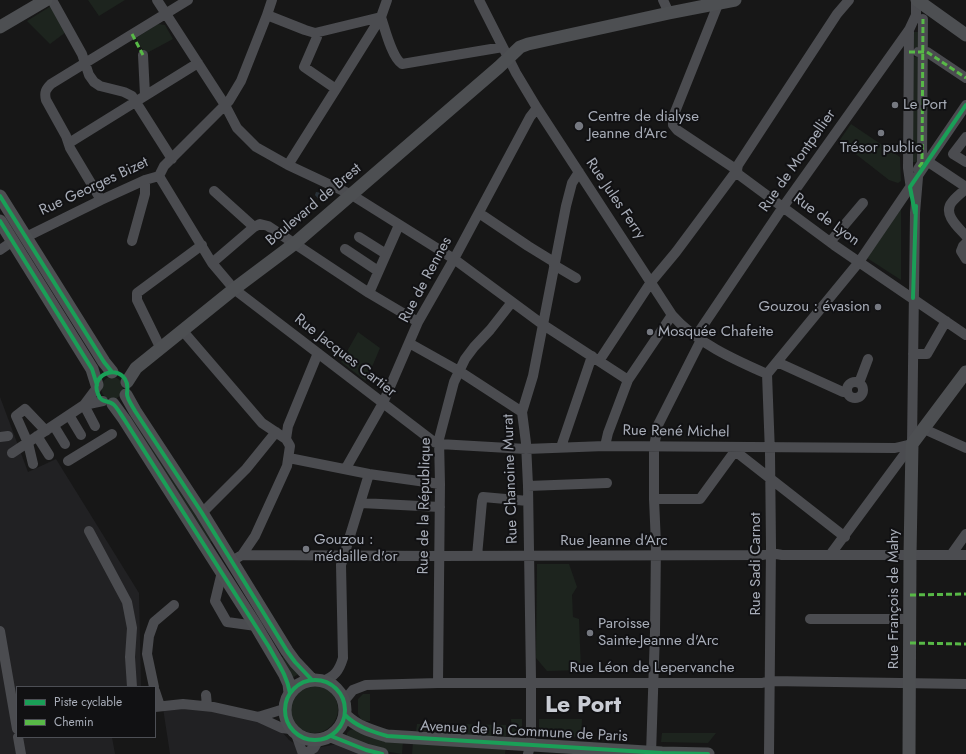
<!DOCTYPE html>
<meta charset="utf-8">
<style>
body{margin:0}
#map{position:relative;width:966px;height:754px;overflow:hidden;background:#171717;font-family:Jost,sans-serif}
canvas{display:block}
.legend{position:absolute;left:16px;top:686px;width:140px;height:52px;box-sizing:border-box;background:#111113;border:1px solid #4d4f55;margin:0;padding:5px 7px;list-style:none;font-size:12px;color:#a8adb8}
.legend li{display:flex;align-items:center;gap:8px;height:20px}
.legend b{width:20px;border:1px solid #4d4f55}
</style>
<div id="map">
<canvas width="966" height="754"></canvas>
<ul class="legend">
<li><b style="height:5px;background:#1a9f57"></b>Piste cyclable</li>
<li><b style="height:5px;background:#58b947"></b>Chemin</li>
</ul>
</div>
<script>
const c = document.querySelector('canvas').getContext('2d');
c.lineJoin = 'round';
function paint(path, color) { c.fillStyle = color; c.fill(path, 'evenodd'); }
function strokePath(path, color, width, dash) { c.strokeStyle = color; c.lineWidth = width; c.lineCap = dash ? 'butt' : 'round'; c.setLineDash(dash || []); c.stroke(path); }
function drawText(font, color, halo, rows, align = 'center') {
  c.font = font + ' Jost,sans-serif'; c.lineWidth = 4; c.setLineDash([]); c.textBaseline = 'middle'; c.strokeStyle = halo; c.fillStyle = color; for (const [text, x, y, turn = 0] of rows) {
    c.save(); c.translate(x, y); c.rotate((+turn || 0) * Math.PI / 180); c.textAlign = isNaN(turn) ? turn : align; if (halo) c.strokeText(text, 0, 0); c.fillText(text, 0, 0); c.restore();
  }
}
const built = new Path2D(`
 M0 397 28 472 56 459 139 593 141 687H17V737H112L115 754H0Z
 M202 707 268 722 283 733 289 740 308 752 321 747 338 744 365 754H170L163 708Z`);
const green = new Path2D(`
 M88 0H125L99 16Z
 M51 6 66 32 50 44 27 21Z
 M158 24 165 25 173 39 145 54 136 38Z
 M914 32H921V48H914Z
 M912 57H920V162H911Z
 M851 124 900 157 901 181 898 183 889 180 839 141Z
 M901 208V280L867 258Z
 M358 332 380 348 366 381 341 362Z
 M101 388a11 11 0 1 1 22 0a11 11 0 1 1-22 0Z
 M134 414 214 540 207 544 127 418Z
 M537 564H569L577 587 572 595 573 617 579 619 581 670 547 671 536 658Z
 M286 655 298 674 291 679 279 659Z
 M290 709a24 24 0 1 1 48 0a24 24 0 1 1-48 0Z
 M363 694H370V721H362L358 714V699Z
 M511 719H522V736H512Z
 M539 719H582L581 737 539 736Z
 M417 724H457V732L416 731Z
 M463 724 506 725V736L463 735Z
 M355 729 403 741 402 754 372 749 347 737V733L350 730Z
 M662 733H716L708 743 661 742Z
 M413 742 506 747 505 754H412Z`);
const water = new Path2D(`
 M316 192C320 192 323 195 325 198V200L320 201 315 195Z`);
const minor = new Path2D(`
 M52 0 82 54 89 75 94 82 100 86 124 92 132 96 172 159
 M157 0 225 105 237 128 256 147 288 165 352 195 454 259 542 324 628 380
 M479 0 516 73 537 108 672 315C695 342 735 360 767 374
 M663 0 669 13
 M719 2 673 117V125L677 130 737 170 738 174 834 245 966 335
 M267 15 305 30 315 33 317 37 304 67 336 89 288 165
 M909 30 908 168 911 189
 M315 33 381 17C385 29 392 58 402 64L503 47
 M918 52H927L966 78
 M143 55 145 95
 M336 89 381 17 387 0
 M966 137 953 154 966 162
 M69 143 198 63
 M927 161 966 187
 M918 169 922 163 923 19
 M159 176 212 263 234 289 434 442 439 444 526 449 605 446 895 448 912 444
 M966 189C961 193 956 197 952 202 942 214 959 228 966 236
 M214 191 254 227
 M101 200 70 148 66 136 46 100C44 92 46 89 51 84L188 0
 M479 213 528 246 554 262
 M26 237 101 200 145 180 159 176 164 166 229 101 241 81 267 15 272 0
 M359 237 386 254
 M132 241 145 194V180
 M830 242 863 203
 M966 243 963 246 961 251 966 259
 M345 249 378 271
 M0 250 13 241
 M212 263 254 227 260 224 268 226 369 293 418 322
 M554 265 576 278
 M369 293 399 225
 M182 330 262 423 286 439
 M696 336 783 207 909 30 916 15V0
 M409 343 459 371 522 412
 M161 349 137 300V293L202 245
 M913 354H927L946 321
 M599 361 651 282 676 252 737 170 738 165 837 14 849 0
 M777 362 843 392H847
 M767 374 770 453 771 547 769 754
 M767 374 859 262 966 105
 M847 390a8 8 0 1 1 16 0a8 8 0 1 1-16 0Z
 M859 383 868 359
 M84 405 95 426
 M84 405 103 401
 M69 415 81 435
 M54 426 65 444
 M924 429 966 448
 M37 436 49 455
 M0 437 8 436
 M912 444 915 213 918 177
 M605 446 608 433 628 380 672 315
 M561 447 592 356
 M730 447 845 537
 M12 453 84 405 96 389
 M289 458 369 474 440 484
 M68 461 112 434
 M33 464 28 443 16 416 25 409 46 431
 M346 468 383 403 418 322 454 259 530 117 537 108
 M528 486 607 483
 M654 499H700L735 451
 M361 503 440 507
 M202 513 246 469 276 432
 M89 531 127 602 132 628 130 657 132 687
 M242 555 440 556 763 555 771 553 782 555H966
 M830 555 912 444
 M951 555 966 534
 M477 556 482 501 483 497 528 501
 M237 558 242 555 255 536 287 466 290 446 286 439 288 426 318 353
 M222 572 215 601 227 622 256 626
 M810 619H910
 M0 631 17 729
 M323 681C335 676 339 671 343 658L341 565 369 474
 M438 683 440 484 439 439 454 382 465 359 474 347 490 330 512 302
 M154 687 147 654 149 636 154 622 174 605
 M155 691 160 706
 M206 695 207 706
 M344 701 353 690 366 685 438 683H762L770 681 966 684
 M155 707 183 704 213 707 258 717 282 728 290 729
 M258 717 284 709
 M296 734 303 754
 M18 737 21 754
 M305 754 314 748 318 741
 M528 754 531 742V679L528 486 526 443 522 412 533 376 566 206 572 183 579 172
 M651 754 655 632 656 544 654 499V447L658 425 701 340`);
const major = new Path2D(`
 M917 0 966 35
 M0 27 46 0
 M0 196 104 362 112 372
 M0 221 92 369 97 385
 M127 382 136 368 234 289 294 244 499 67 520 47 528 44 669 13 735 0
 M126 395 135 411 202 513 287 651 295 662 312 680
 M113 404 124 419 256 626 285 675 289 684 290 693
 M285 710a30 30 0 1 1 60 0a30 30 0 1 1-60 0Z
 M345 715C357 727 371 731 387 736L662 753 708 754
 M331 736 366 750 382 754
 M909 754 910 555 912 444 966 372`);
const quiet = new Path2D(`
 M132 34 143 55
 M909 52H927L966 78
 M919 167 922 163 923 19
 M910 595 966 594
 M910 643 966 644`);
const cycleway = new Path2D(`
 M0 196 104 362 112 372
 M915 213 910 187 966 105
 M0 221 92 369 97 385
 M913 298 916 206
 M285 710a30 30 0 1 1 60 0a30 30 0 1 1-60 0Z
 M290 693C287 675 277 662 269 647L124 419C121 415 117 407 113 404 107 400 101 403 98 394 90 376 115 364 125 379 129 385 127 389 127 394 127 399 133 407 135 411L202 513 287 651 295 662 312 680
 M345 715C357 727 371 731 387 736L662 753 708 754
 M331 736 366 750 382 754`);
const markers = [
 [895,105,4,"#757880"],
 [579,126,5,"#757880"],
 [881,133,4,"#757880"],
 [878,307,4,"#757880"],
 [650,332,4,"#757880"],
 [306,549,4,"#757880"],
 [590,633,4,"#757880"]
];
const poiNames = [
 ["Le Port",903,105],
 ["Centre de dialyse",588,117],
 ["Jeanne d'Arc",588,134],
 ["Trésor public",881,148,"center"],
 ["Gouzou : évasion",870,307,"right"],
 ["Mosquée Chafeite",658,332],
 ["Gouzou :",314,540],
 ["médaille d'or",314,557],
 ["Paroisse",598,624],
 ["Sainte-Jeanne d'Arc",598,641]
];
const streetNames = [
 ["Rue de Montpellier",798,161,-55],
 ["Rue Georges Bizet",94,187,-25],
 ["Rue Jules Ferry",615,199,56],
 ["Boulevard de Brest",314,205,-40],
 ["Rue de Lyon",826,220,36],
 ["Rue de Rennes",426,280,-62],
 ["Rue Jacques Cartier",345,356,38],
 ["Rue René Michel",676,432,1],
 ["Rue Chanoine Murat",511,479,-92],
 ["Rue de la République",425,506,-89],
 ["Rue Jeanne d'Arc",614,541],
 ["Rue Sadi Carnot",756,564,-90],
 ["Rue François de Mahy",894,599,-90],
 ["Rue Léon de Lepervanche",652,668],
 ["Avenue de la Commune de Paris",524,732,3]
];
const townNames = [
 ["Le Port",583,706]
];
paint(built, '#212123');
paint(green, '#1d241e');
paint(water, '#2a3239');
strokePath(minor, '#4b4c50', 10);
strokePath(major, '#4d4f52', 13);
strokePath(quiet, '#58b947', 3, [6, 3]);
strokePath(cycleway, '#1a9f57', 4);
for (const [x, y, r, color] of markers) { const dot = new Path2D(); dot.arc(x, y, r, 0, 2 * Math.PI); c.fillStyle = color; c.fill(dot); strokePath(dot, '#111113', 1.5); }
drawText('15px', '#a8adb8', '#111113', poiNames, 'left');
drawText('15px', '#a8adb8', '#111113', streetNames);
drawText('bold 23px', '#c9ccd4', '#111113', townNames);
</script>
